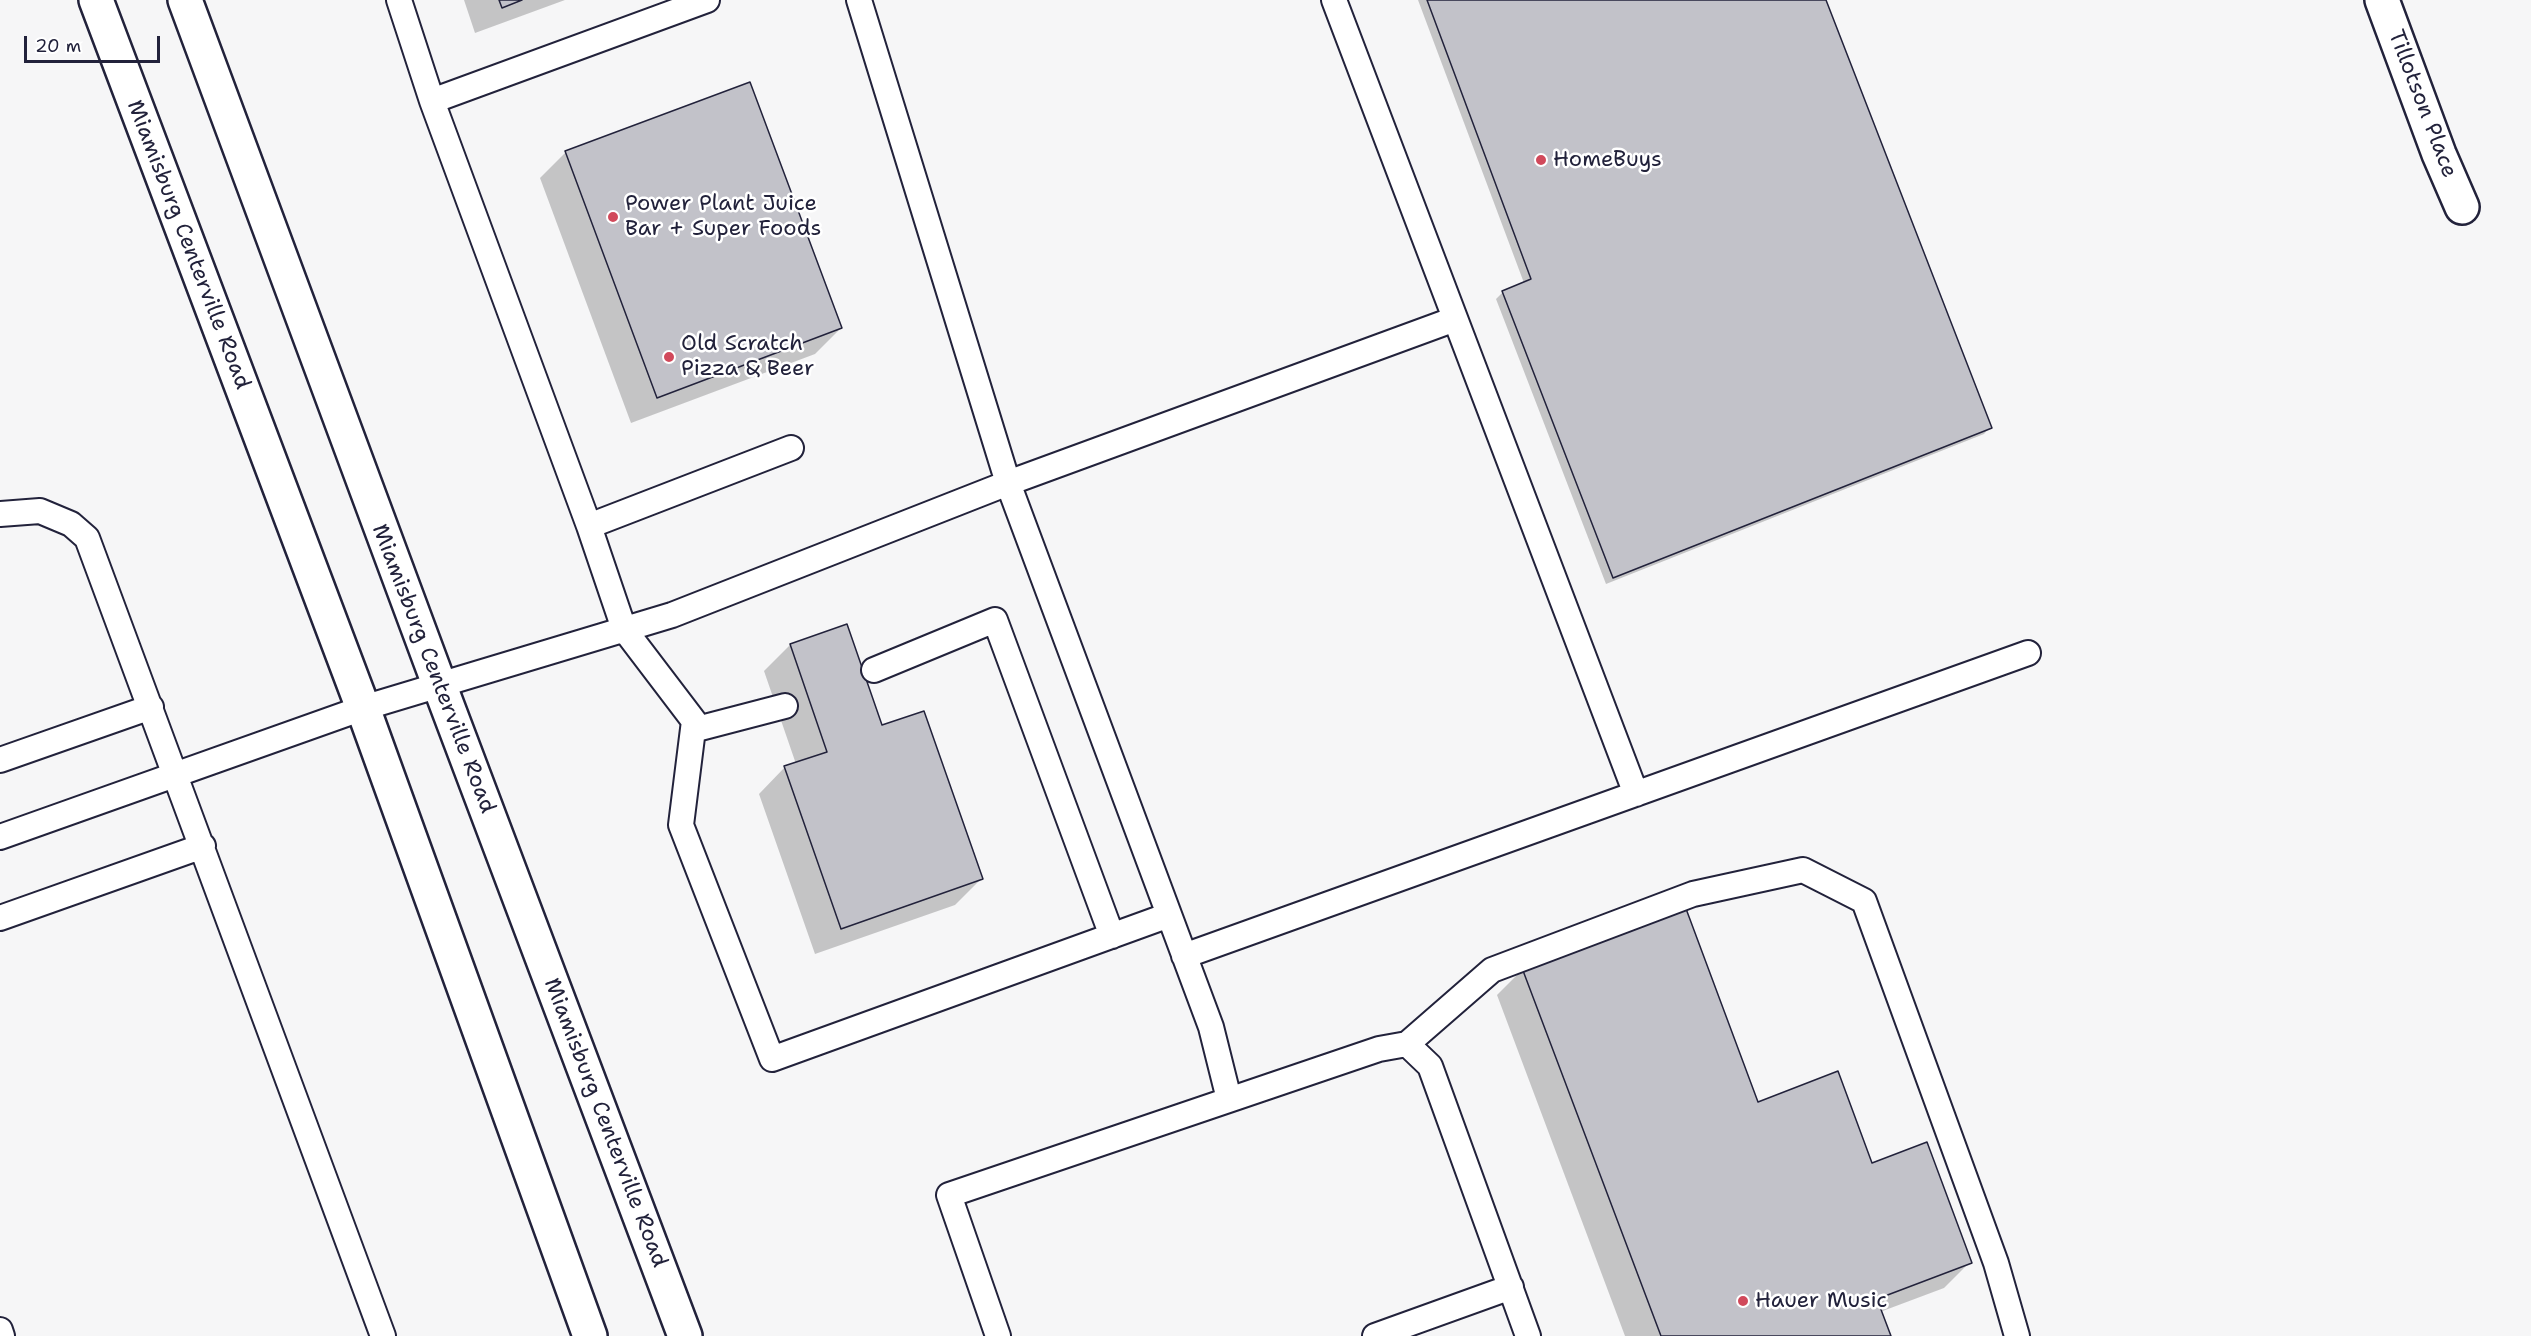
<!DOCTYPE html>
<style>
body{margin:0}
#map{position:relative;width:2531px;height:1336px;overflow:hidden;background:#f6f6f7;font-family:"Shantell Sans",sans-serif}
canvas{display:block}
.scale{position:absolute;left:24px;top:36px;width:136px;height:27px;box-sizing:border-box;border:3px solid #22223b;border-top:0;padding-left:8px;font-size:18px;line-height:21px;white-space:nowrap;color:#22223b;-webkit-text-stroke:4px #fff;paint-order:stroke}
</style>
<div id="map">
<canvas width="2531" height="1336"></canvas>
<div class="scale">20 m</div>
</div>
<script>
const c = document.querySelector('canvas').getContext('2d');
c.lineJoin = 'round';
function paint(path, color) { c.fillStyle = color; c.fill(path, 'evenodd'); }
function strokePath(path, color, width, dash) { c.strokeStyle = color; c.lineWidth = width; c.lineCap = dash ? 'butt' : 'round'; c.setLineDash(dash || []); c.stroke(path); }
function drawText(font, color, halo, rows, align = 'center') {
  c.font = font + ' "Shantell Sans",sans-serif'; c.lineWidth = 5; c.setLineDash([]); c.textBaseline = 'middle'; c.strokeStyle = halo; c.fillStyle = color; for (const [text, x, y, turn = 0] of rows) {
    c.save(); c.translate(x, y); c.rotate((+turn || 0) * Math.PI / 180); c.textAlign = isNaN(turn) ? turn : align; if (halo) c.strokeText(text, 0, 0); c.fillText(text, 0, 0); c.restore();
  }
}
const shadow = new Path2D(`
 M464 0H565L475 33Z
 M1418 0H1824L1990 427 1984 434 1606 584 1496 299 1503 292 1524 283Z
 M566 152 841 328 815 354 631 423 540 178Z
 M790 645 881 727 981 879 955 905 815 954 759 794 785 767 796 764 764 671Z
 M1523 969 1757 1103 1872 1165 1970 1262 1944 1288 1880 1312 1889 1336H1625L1497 995Z`);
const building = new Path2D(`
 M499 0H522L502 8Z
 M1427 0H1826L1992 428 1613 578 1502 291 1531 279Z
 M750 82 842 328 657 398 565 151Z
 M847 624 882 725 924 711 983 879 841 929 784 766 827 752 790 644Z
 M1685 906 1758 1102 1838 1071 1872 1163 1927 1142 1972 1263 1877 1299 1891 1336H1661L1522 968Z`);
const service = new Path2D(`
 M399 0 432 101 707 0
 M859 0 1008 483 1211 1027 1229 1099
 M1334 0 1636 794
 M432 101 589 526 791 448
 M0 514 40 511 71 524 87 538 383 1336
 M589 526 624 629 694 721 681 825 772 1059 1169 915
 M874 670 995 620 1112 936
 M693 730 785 706
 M0 760 151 707
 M0 837 363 708 672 615 1008 483 1455 319
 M0 918 203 846
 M1184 956 2028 653
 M1407 1044 1492 970 1693 894 1803 870 1864 901 1996 1263 2017 1336
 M0 1330 2 1336
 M998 1336 949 1195 1379 1049 1407 1044 1430 1066 1528 1336
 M1375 1336 1511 1287`);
const minor = new Path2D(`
 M2382 0 2439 154 2462 207`);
const secondary = new Path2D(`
 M96 0 363 708 590 1336
 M185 0 439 684 685 1336`);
const markers = [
 [1541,160,6,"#d1495b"],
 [613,217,6,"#d1495b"],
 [669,357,6,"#d1495b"],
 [1743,1301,6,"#d1495b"]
];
const streetNames = [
 ["Tillotson Place",2422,104,69],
 ["Miamisburg Centerville Road",188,245,69],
 ["Miamisburg Centerville Road",433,669,69],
 ["Miamisburg Centerville Road",605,1123,69]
];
const poiNames = [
 ["HomeBuys",1553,160],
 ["Power Plant Juice",625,204],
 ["Bar + Super Foods",625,229],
 ["Old Scratch",681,344],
 ["Pizza & Beer",681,369],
 ["Hauer Music",1755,1301]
];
paint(shadow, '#0003');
paint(building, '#c2c2c9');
strokePath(building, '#22223b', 1.5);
strokePath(service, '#22223b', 28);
strokePath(minor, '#22223b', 38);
strokePath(secondary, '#22223b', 38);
strokePath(service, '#fff', 24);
strokePath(minor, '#fff', 33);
strokePath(secondary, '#fff', 33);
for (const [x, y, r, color] of markers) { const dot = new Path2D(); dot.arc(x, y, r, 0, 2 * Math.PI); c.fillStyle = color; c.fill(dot); strokePath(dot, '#fff', 2); }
drawText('22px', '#22223b', '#fff', streetNames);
drawText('22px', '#22223b', '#fff', poiNames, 'left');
</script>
